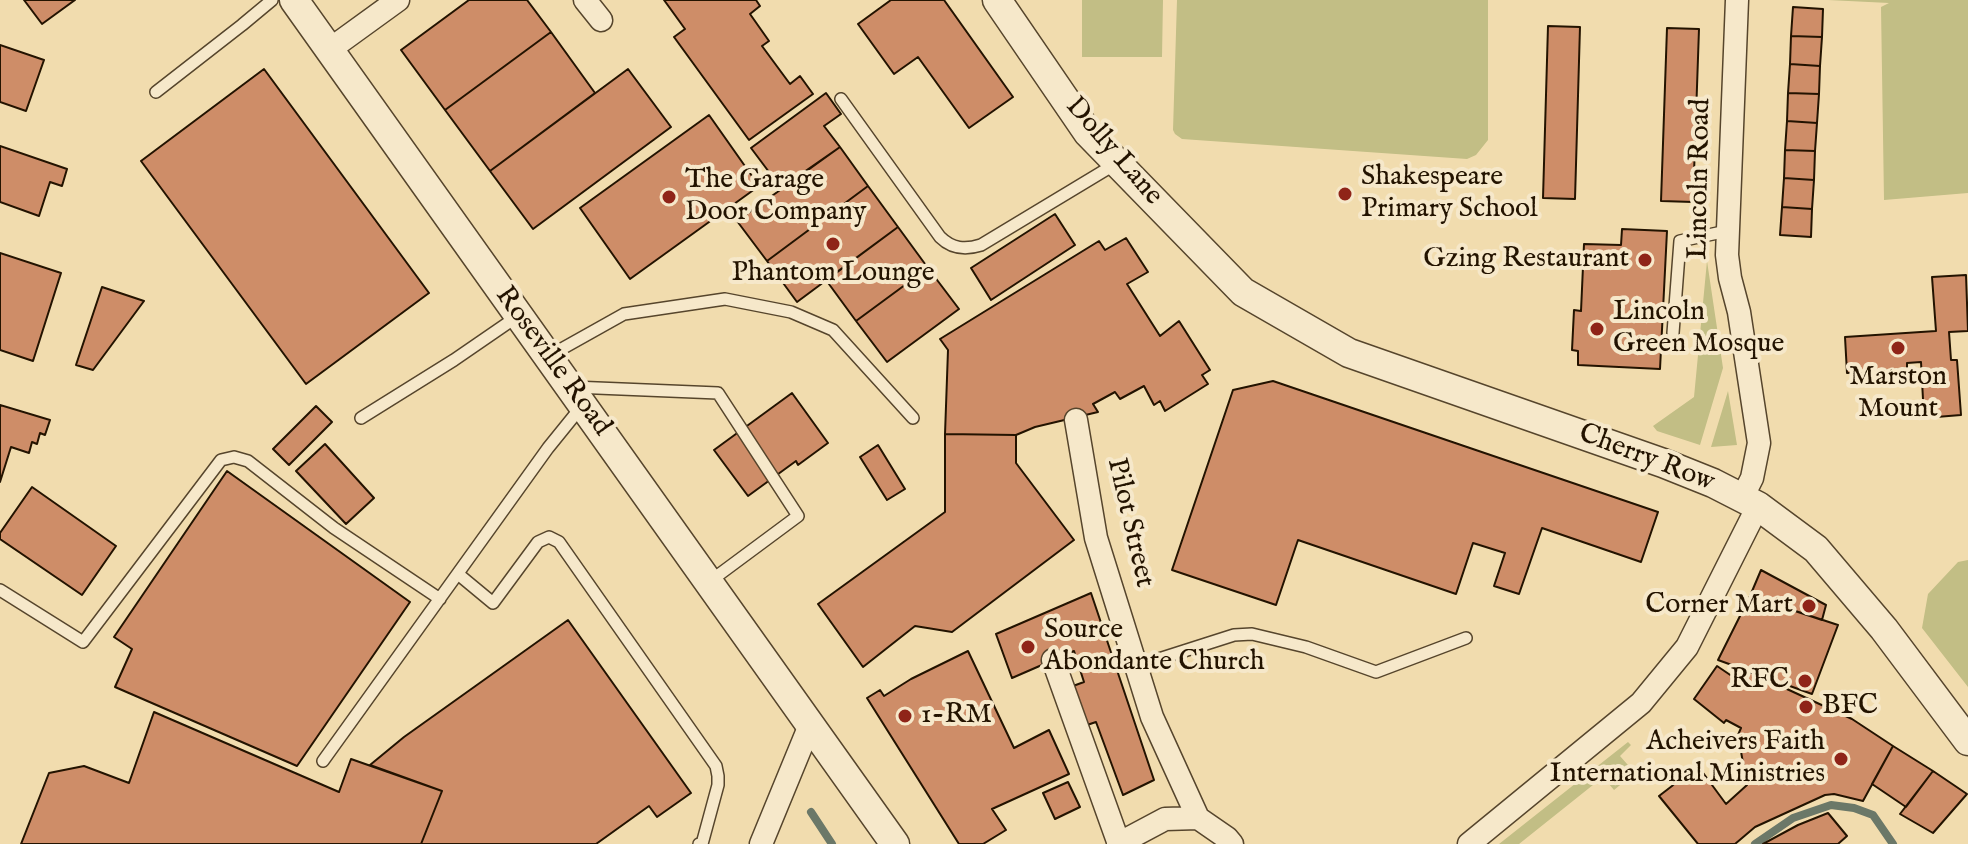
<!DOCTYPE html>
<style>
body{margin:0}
canvas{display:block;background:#f1dcae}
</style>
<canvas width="1968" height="844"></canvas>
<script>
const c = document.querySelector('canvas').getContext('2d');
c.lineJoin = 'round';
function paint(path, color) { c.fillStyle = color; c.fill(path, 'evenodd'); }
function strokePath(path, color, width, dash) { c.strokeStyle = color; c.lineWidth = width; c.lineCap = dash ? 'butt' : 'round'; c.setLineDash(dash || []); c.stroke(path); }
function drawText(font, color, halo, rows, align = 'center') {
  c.font = font + ' "IM FELL English",serif'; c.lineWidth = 8; c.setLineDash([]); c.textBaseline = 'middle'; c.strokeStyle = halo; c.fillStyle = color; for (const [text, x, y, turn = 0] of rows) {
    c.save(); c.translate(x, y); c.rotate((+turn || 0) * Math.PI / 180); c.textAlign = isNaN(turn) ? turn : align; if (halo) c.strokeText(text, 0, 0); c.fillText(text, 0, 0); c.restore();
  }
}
const green = new Path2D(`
 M1082 0H1163L1162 57H1082Z
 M1177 0H1488V140L1476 155 1467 159 1182 139 1175 134 1173 130Z
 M1828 0H1968V193L1884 200 1881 7 1889 3Z
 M1707 261 1723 368 1700 445 1657 431 1653 426 1694 397Z
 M1728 391 1737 445 1711 447Z
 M1968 560V687L1922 628 1928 594 1958 562Z
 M1628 742 1631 745 1620 756 1635 773 1614 790 1603 777 1519 844H1499Z`);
const stream = new Path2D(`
 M811 812 832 844
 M1755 844 1793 818 1831 805 1854 808 1873 815 1893 844`);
const building = new Path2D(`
 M24 0H75L42 24Z
 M469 0H527L551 32 445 110 401 50Z
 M664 0H756L760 6 750 14 769 41 762 46 790 84 800 76 813 94 749 140 674 37 685 29Z
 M891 0H944L1013 97 969 128 918 57 894 74 858 24Z
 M1793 7 1823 9 1822 37 1791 36Z
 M1548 26 1580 27 1575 199 1543 198Z
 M1667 28 1699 29 1693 202 1661 201Z
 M551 32 595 93 490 171 445 110Z
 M1791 36 1822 37 1820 66 1790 64Z
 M0 45 44 60 26 111 0 102Z
 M1790 64 1820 66 1819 94 1788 93Z
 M264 69 429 293 306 384 141 161Z
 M628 69 671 127 533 229 490 171Z
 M826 93 841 114 824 126 840 147 781 188 751 148Z
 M1788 93 1819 94 1817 123 1787 121Z
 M709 115 759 186 630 279 580 208Z
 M1787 121 1817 123 1815 151 1785 150Z
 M0 146 67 169 62 186 50 182 39 216 0 202Z
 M840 147 868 186 767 261 737 221Z
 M1785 150 1815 151 1814 180 1784 178Z
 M1784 178 1814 180 1812 209 1782 207Z
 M868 186 898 227 797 302 767 261Z
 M1782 207 1812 209 1811 237 1780 235Z
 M1055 214 1075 245 991 300 971 268Z
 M898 227 928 268 856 321 826 280Z
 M1622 229 1667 231 1660 369 1578 365V351L1572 350 1574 310 1581 311 1584 244 1621 245Z
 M1126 238 1148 272 1127 284 1160 336 1179 321 1210 370 1202 375 1208 384 1165 411 1160 401 1154 405 1144 386 1120 399 1115 392 1093 404 1098 412 1035 427 1016 435 945 434 948 350 940 339 1099 241 1105 250Z
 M0 253 61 273 33 361 0 350Z
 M928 268 959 309 887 362 856 321Z
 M1966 275 1968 331 1949 332 1951 360H1957L1961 415 1924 418 1921 362 1907 363V369L1847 373 1845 337 1936 331 1932 277Z
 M102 287 144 301 93 370 76 365Z
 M1273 381 1658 512 1641 562 1542 528 1519 594 1494 586 1505 553 1473 543 1456 594 1298 540 1276 605 1172 570 1233 390Z
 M792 393 828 443 798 465 796 461 748 496 714 450Z
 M0 405 50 420 45 435 40 433 37 444 32 442 29 453 11 447 0 482Z
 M316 406 332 422 289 465 273 449Z
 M945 434 1016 435V463L1074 540 952 632 915 626 863 667 818 604 945 512Z
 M325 444 374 498 346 524 296 471Z
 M878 445 905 489 887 500 860 457Z
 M227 471 410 602 297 766 115 687 132 649 114 637Z
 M32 487 116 546 82 595 0 539V533Z
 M1761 570 1826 605 1822 620 1750 596Z
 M1091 593 1154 780 1123 795 1096 722 1087 725 1073 686 1084 682 1074 651 1012 678 996 634Z
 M1750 596 1838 625 1812 694 1718 660Z
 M568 620 691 793 657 817 649 806 596 844H421L442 791 370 765 404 737Z
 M968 651 1014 748 1049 730 1069 774 992 809 1006 830 983 844H959L867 698 880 690 884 696 911 679Z
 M1717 666 1745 685 1750 672 1852 719 1893 746 1863 801 1834 794 1825 795 1755 827 1735 844H1698L1659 796 1698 766 1726 804 1747 785 1738 735 1741 728 1726 720 1724 723 1694 699Z
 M154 712 339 792 351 759 442 791 421 844H21L49 773 84 766 129 783Z
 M1893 746 1933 771 1906 807 1872 784Z
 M1933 771 1967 794 1933 833 1900 814Z
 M1068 782 1080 807 1055 819 1043 793Z
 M1828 813 1847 836 1838 844H1763L1798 825Z`);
const service = new Path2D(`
 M156 92 242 25 272 0
 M841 99 940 237C952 249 965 250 981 245L1117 163
 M1673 333 1680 241 1727 231
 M549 356 624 314 725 299 791 312 833 330 913 418
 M573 387 718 393 798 516 709 582
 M361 418 454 360 518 316
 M458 574 493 603 538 542 549 537 559 542 716 766 718 776V785L702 844H699
 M0 590 83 642 221 460 234 457 248 461 334 528 440 599
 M1137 666 1234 635 1252 634 1306 647 1376 672 1466 638
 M323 761 548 448 582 406`);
const minor = new Path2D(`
 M585 0 601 20
 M1737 0 1727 255 1730 278 1739 312 1759 443 1752 478 1742 498
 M329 50 398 0
 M1076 420 1096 538 1152 717 1198 818 1227 838 1232 844
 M1053 660 1119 844
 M761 844 810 725
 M1118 844 1165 819 1198 818
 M1469 844 1641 703 1687 647 1758 506`);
const tertiary = new Path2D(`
 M294 0 895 844
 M997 0 1088 133 1243 292 1349 353 1663 463 1713 483 1758 506 1816 549 1884 629 1968 741`);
const markers = [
 [1345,194,8,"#8f2418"],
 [669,197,8,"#8f2418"],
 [833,244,8,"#8f2418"],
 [1645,260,8,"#8f2418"],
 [1597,329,8,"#8f2418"],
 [1898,348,8,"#8f2418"],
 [1809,606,8,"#8f2418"],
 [1028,647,8,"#8f2418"],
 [1805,681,8,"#8f2418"],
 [1806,707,8,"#8f2418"],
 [905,716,8,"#8f2418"],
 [1841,759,8,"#8f2418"]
];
const streetNames = [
 ["Dolly Lane",1113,152,49],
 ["Lincoln Road",1701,179,-89],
 ["Roseville Road",552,362,54],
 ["Cherry Row",1646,459,21],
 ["Pilot Street",1129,523,77]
];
const poiNames = [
 ["Shakespeare",1361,178],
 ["Primary School",1361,210],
 ["The Garage",685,181],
 ["Door Company",685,213],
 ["Gzing Restaurant",1629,260,"right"],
 ["Phantom Lounge",833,274,"center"],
 ["Lincoln",1613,313],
 ["Green Mosque",1613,345],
 ["Marston",1898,378,"center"],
 ["Mount",1898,410,"center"],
 ["Corner Mart",1793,606,"right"],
 ["Source",1044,631],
 ["Abondante Church",1044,663],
 ["RFC",1789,681,"right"],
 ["BFC",1822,707],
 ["1-RM",921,716],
 ["Acheivers Faith",1825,743,"right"],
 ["International Ministries",1825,775,"right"]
];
paint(green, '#c2be85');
strokePath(stream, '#6b7868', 8);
paint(building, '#ce8d68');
strokePath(building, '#231300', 2);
strokePath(service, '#56452c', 14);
strokePath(minor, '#56452c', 25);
strokePath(tertiary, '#56452c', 31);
strokePath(service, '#f6e8ca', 11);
strokePath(minor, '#f6e8ca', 22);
strokePath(tertiary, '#f6e8ca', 28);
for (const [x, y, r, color] of markers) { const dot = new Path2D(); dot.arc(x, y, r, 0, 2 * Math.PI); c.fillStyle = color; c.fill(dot); strokePath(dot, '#f6e8ca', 3); }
drawText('28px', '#231300', '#f6e8ca', streetNames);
drawText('28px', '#231300', '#f6e8ca', poiNames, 'left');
</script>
